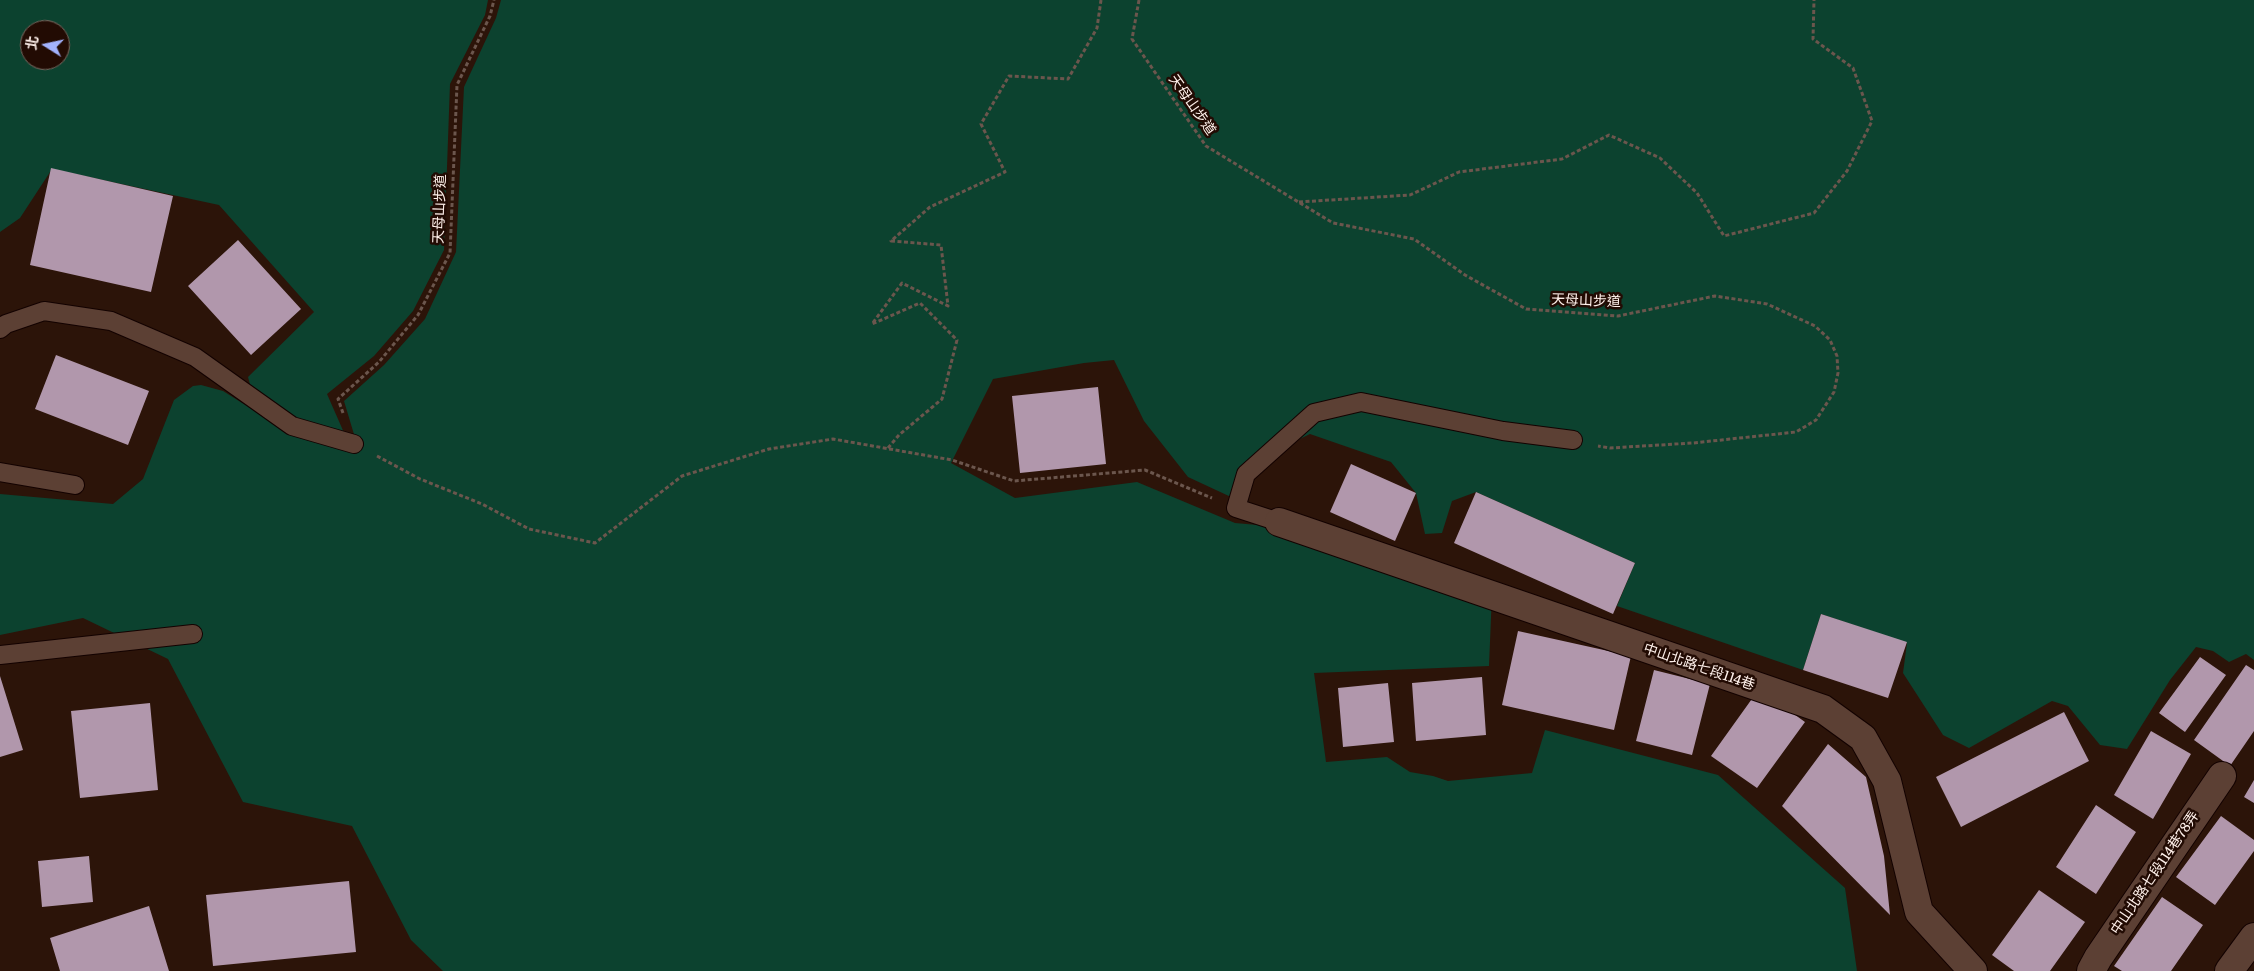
<!DOCTYPE html>
<meta charset="utf-8">
<style>
body{margin:0}
#map{position:relative;width:2254px;height:971px;overflow:hidden;background:#2c1409;font-family:Literata,"Noto Sans TC",serif}
canvas{display:block}
.north{position:absolute;left:20px;top:20px;width:50px;height:50px;box-sizing:border-box;background:#220b03;border:1px solid #7a675f;border-radius:50%;rotate:280deg;font-size:14px;font-weight:700;line-height:20px;text-align:center;color:#fef0ea}
.north::after{content:'';display:block;margin:auto;width:18px;height:22px;background:#a2b2fd;clip-path:polygon(50% 0,100% 100%,50% 72%,0 100%)}
</style>
<div id="map">
<canvas width="2254" height="971"></canvas>
<div class="north">北</div>
</div>
<script>
const c = document.querySelector('canvas').getContext('2d');
c.lineJoin = 'round';
function paint(path, color) { c.fillStyle = color; c.fill(path, 'evenodd'); }
function strokePath(path, color, width, dash) { c.strokeStyle = color; c.lineWidth = width; c.lineCap = dash ? 'butt' : 'round'; c.setLineDash(dash || []); c.stroke(path); }
function drawText(font, color, halo, rows, align = 'center') {
  c.font = font + ' Literata,"Noto Sans TC",serif'; c.lineWidth = 5; c.setLineDash([]); c.textBaseline = 'middle'; c.strokeStyle = halo; c.fillStyle = color; for (const [text, x, y, turn = 0] of rows) {
    c.save(); c.translate(x, y); c.rotate((+turn || 0) * Math.PI / 180); c.textAlign = isNaN(turn) ? turn : align; if (halo) c.strokeText(text, 0, 0); c.fillText(text, 0, 0); c.restore();
  }
}
const green = new Path2D(`
 M0 0H488L485 15 450 84 444 250 413 311 374 356 327 394 345 435 293 418 252 392 248 377 314 312 219 205 52 169 20 218 0 232ZM30 30H60V60H30Z
 M501 0H2254V660L2246 654 2229 662 2213 651 2196 647 2170 680 2127 749 2100 745 2068 706 2052 701 1969 748 1943 735 1903 673 1907 643 1821 614 1803 670 1617 606 1635 563 1476 492 1452 501 1442 533 1425 534 1416 493 1391 462 1310 434 1238 469 1231 497 1188 477 1144 421 1114 360 1084 363 993 379 951 463 1015 498 1137 482 1235 523 1280 527 1492 593 1489 666 1314 673 1326 762 1387 757 1410 772 1433 776 1448 781 1532 773 1545 730 1718 775 1845 888 1857 971H443L411 940 352 826 243 802 168 659 83 618 0 635V494L113 504 143 479 174 400 193 386 201 385 223 391 284 429 359 451 344 401 384 365 425 319 456 252 464 87 496 18Z`);
const building = new Path2D(`
 M51 168 173 196 151 292 30 265Z
 M238 240 301 309 251 355 188 286Z
 M56 355 149 391 128 445 35 409Z
 M1098 387 1106 464 1020 473 1012 396Z
 M1351 464 1416 493 1395 541 1330 512Z
 M1476 492 1635 563 1613 614 1454 543Z
 M1821 614 1907 642 1888 698 1803 670Z
 M1518 631 1631 656 1614 730 1502 705Z
 M2200 657 2226 675 2185 732 2159 713Z
 M2246 665 2254 670V731L2230 766 2194 740Z
 M1654 670 1710 684 1692 755 1636 741Z
 M0 676 23 750 0 757Z
 M1482 677 1486 735 1416 741 1412 683Z
 M1388 683 1394 742 1343 747 1338 688Z
 M1759 689 1805 722 1757 788 1711 756Z
 M150 703 158 790 80 798 71 711Z
 M2064 712 2089 761 1961 827 1936 777Z
 M2151 731 2191 754 2153 819 2114 795Z
 M1828 744 1866 777 1884 856 1890 915 1782 806Z
 M2254 780V803L2244 797Z
 M2096 805 2136 832 2096 894 2056 867Z
 M2221 816 2254 840V851L2215 905 2176 877Z
 M89 856 93 902 42 907 38 861Z
 M349 881 356 952 213 966 206 895Z
 M2039 890 2085 922 2050 971H2014L1992 955Z
 M2162 897 2203 925 2171 971H2122L2114 966Z
 M149 906 169 971H60L50 938Z`);
const path = new Path2D(`
 M1139 0 1132 39 1206 146 1333 223 1414 239 1465 275 1526 309 1618 316 1715 296 1767 304 1815 326 1830 340 1837 356 1838 373 1834 392 1816 420 1796 432 1693 443 1610 448 1598 446
 M1299 202 1410 195 1459 172 1562 159 1609 135 1660 158 1697 193 1724 236 1814 213 1847 171 1872 121 1853 68 1813 39 1814 0
 M343 413 338 399 379 362 418 315 450 253 457 85 490 16 494 0
 M888 448 899 435 942 399 957 340 920 303 872 324 902 283 948 306 941 245 891 241 930 207 1005 172 981 124 1009 76 1068 79 1097 28 1101 0
 M377 456 420 479 482 504 529 529 595 543 682 476 769 449 833 439 952 460 1014 481 1145 470 1212 498`);
const lane = new Path2D(`
 M0 329 6 324 44 311 111 321 195 357 292 426 354 444
 M0 472 75 485
 M1279 522 1236 508 1246 474 1314 413 1361 402 1503 431 1573 440
 M0 655 193 634`);
const street = new Path2D(`
 M1279 522 1823 709 1863 738 1887 781 1919 912 1973 971
 M2091 971 2098 958 2222 776
 M2229 971 2254 937`);
const streetNames = [
 ["天母山步道",1192,105,55],
 ["天母山步道",440,209,-88],
 ["天母山步道",1586,301,2],
 ["中山北路七段114巷",1699,667,19],
 ["中山北路七段114巷78弄",2155,873,-56]
];
paint(green, '#0c422f');
paint(building, '#b197ac');
strokePath(lane, '#130200', 20);
strokePath(street, '#130200', 30);
strokePath(path, '#6b564d', 3, [4, 2.5]);
strokePath(lane, '#5c4034', 18);
strokePath(street, '#5c4034', 28);
drawText('14px', '#fef0ea', '#220b03', streetNames);
</script>
